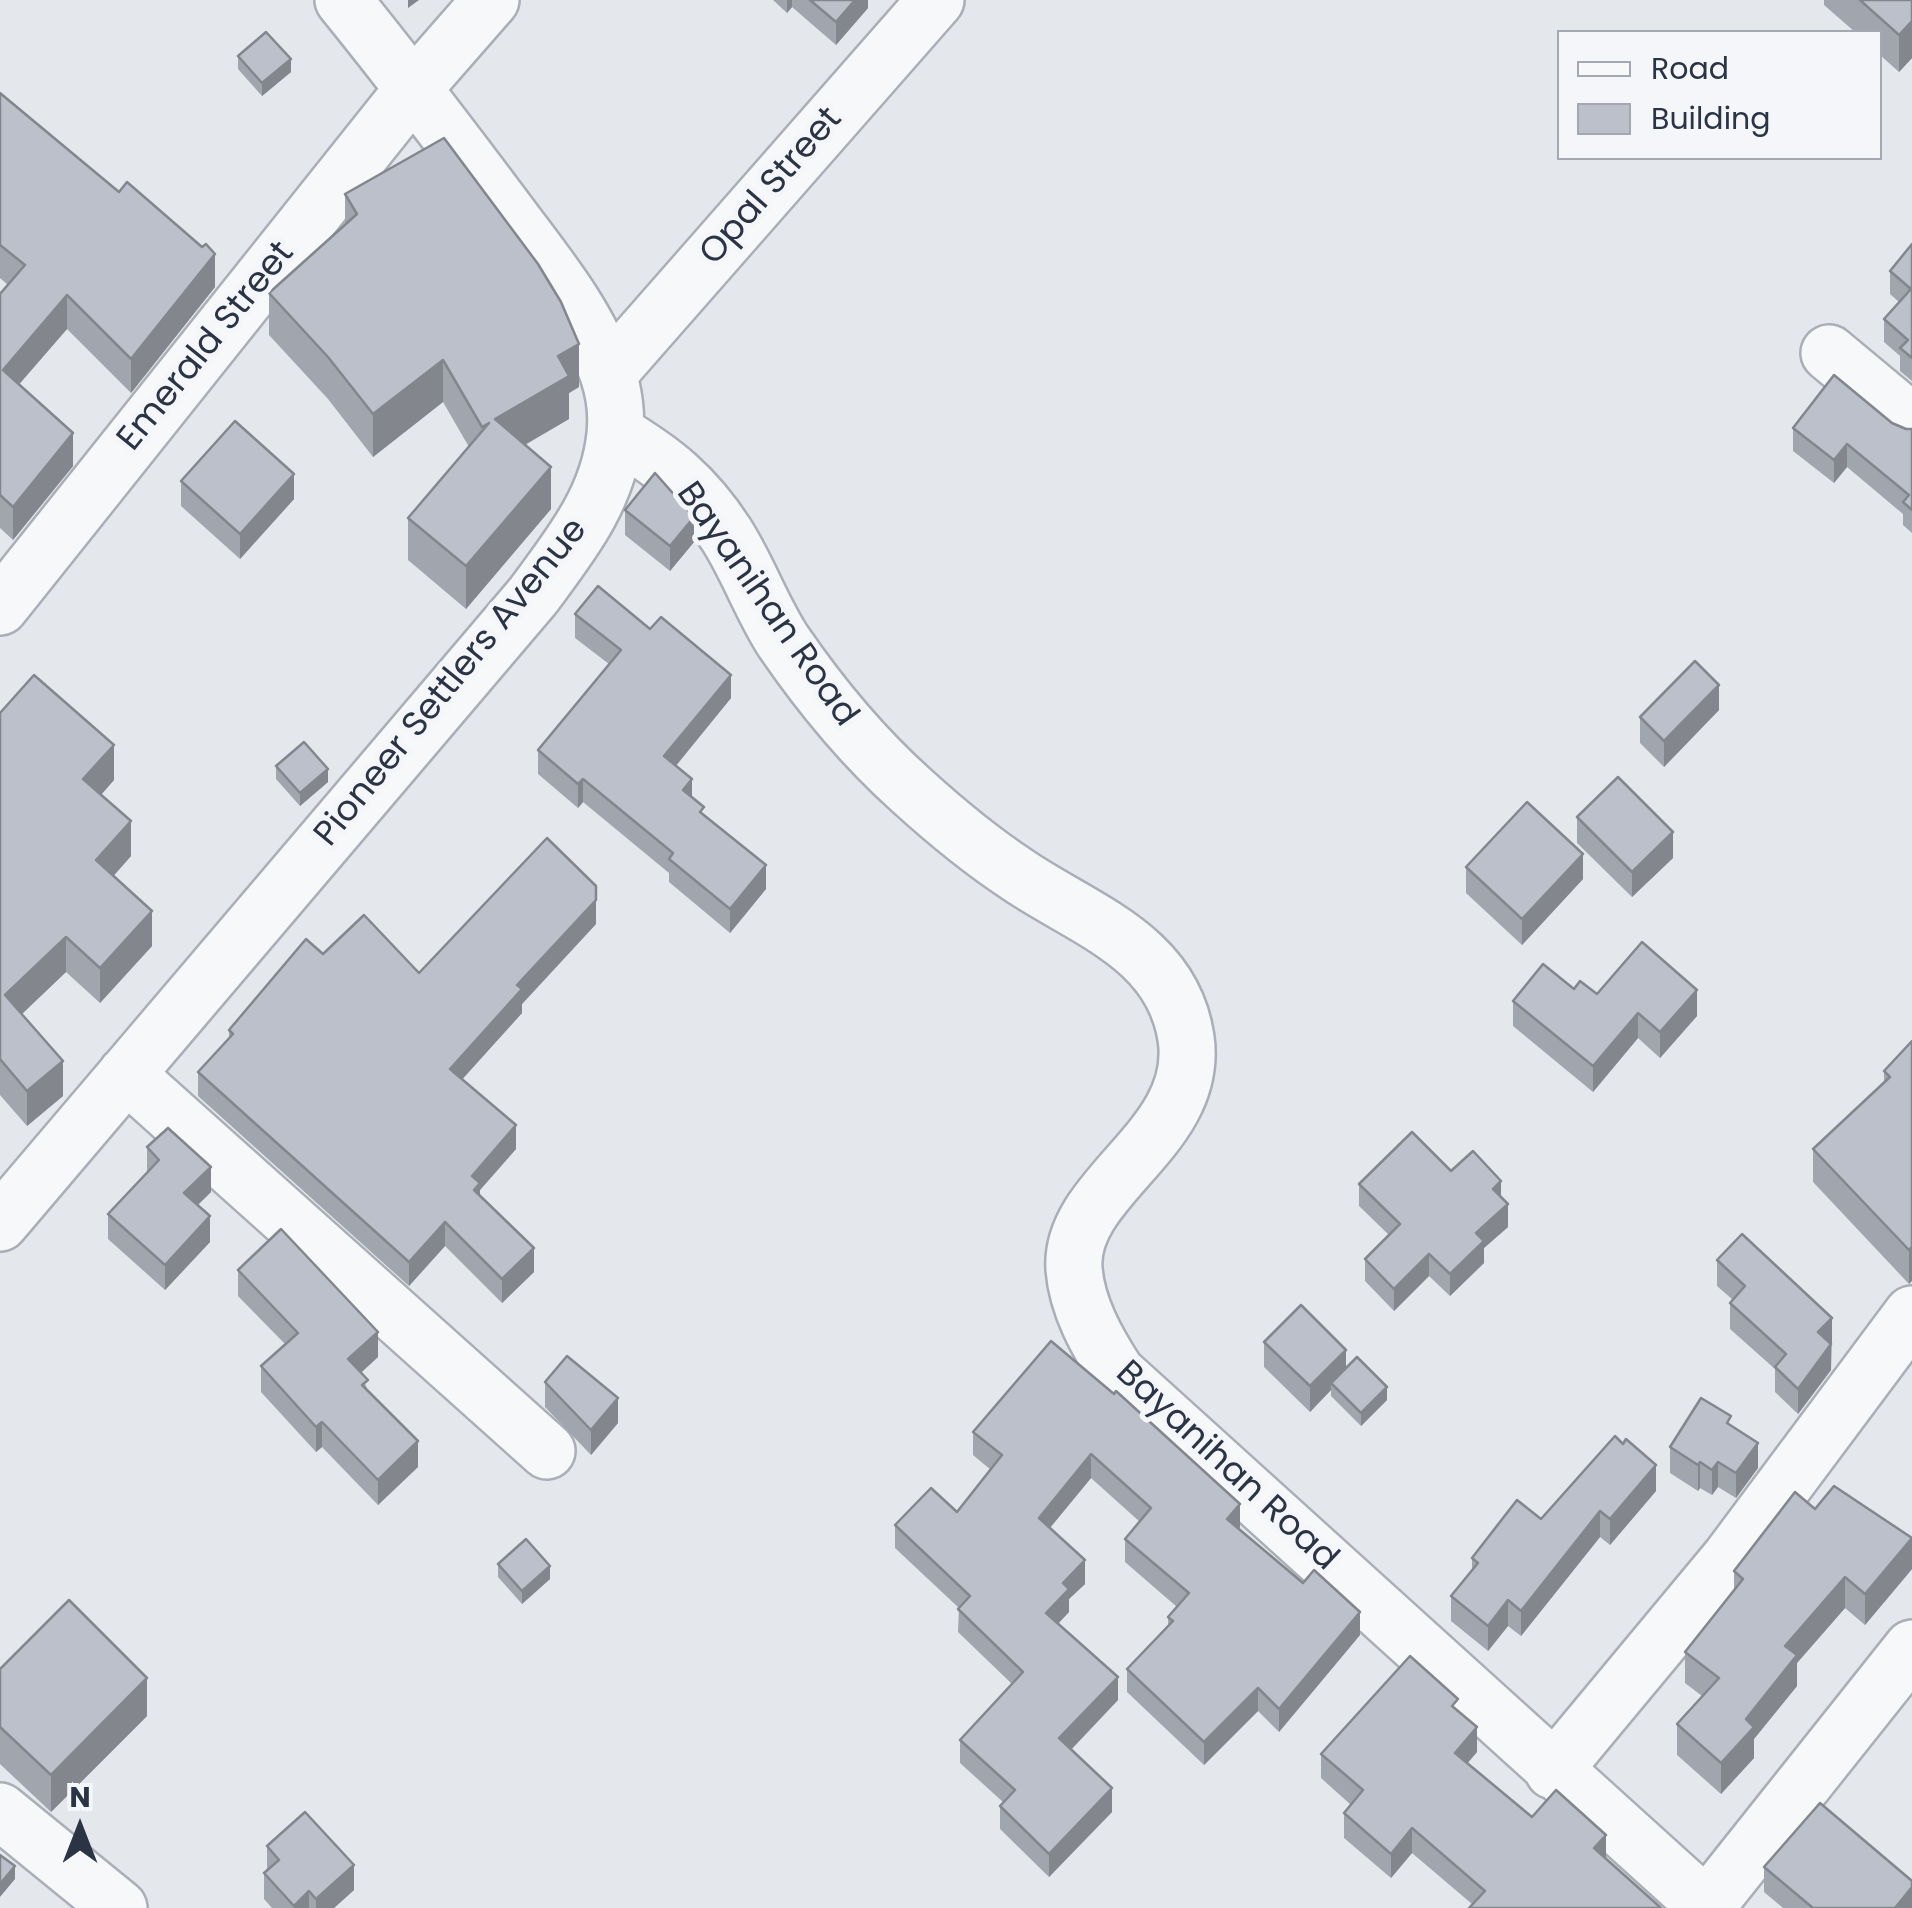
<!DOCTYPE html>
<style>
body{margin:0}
#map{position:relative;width:1912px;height:1908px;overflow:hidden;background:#e4e7ec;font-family:Poppins,sans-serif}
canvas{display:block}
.legend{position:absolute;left:1557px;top:30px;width:325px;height:130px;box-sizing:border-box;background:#f4f6f9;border:2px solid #a4a8b1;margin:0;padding:12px 18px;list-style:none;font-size:30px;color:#2b3445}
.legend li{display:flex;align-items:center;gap:20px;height:50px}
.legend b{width:50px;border:2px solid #a4a8b1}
.north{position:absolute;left:30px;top:1778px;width:100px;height:100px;-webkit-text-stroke:8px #f4f6f9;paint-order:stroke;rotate:0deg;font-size:28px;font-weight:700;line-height:40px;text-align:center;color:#2b3445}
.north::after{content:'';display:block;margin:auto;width:35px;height:45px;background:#2b3445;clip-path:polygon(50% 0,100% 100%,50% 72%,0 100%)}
</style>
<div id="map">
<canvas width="1912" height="1908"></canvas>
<ul class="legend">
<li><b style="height:12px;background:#f7f8fa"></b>Road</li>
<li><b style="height:28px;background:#bbc0ca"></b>Building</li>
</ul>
<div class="north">N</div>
</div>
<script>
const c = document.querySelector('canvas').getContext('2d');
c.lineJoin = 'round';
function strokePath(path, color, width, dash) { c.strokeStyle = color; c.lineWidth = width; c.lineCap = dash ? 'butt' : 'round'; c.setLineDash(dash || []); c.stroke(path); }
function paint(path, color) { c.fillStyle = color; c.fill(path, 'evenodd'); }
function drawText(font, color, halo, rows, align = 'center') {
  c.font = font + ' Poppins,sans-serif'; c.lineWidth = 10; c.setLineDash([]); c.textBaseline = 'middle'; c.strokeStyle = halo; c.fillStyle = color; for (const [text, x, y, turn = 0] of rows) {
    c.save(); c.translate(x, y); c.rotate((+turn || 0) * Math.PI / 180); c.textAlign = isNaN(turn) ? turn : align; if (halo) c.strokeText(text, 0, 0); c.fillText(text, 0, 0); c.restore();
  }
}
const minor = new Path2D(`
 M1829 353 1912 422
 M608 374 936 0
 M616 433C663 461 695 486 726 534 748 568 761 607 783 641 820 695 863 747 911 790 945 821 980 850 1018 875 1084 920 1172 946 1186 1038 1201 1139 1068 1186 1074 1269 1077 1307 1097 1342 1117 1373L1708 1908
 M0 607 414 88 491 0
 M126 1074 547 1451
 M0 1223 533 596C570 546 609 498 615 434 617 415 614 392 608 374 588 314 544 262 507 212 453 140 399 69 343 0
 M1553 1771 1730 1558 1912 1314
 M0 1811 119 1908
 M1706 1907 1912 1648`);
const wall = new Path2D(`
 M773 0H868V8L836 45 792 7 787 13Z
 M1824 0H1912V58L1899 72 1880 55V32H1855L1824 5Z
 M238 56 291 72 262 96 238 69Z
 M0 93 215 287 131 393 67 329 19 384 73 466 13 540 0 528V294L8 285 0 278Z
 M345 194 579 387 569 393V419L525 445 551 509 466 609 408 560V518L469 447 443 402 373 457 328 399 269 335V293L345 224Z
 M1912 244V381L1900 371V356L1884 342V319L1899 302 1890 294V271Z
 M1892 423 1906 429H1912V533L1903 525V514L1847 467 1834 483 1793 451V428Z
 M181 481 294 499 240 559 181 506Z
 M625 510 694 542 670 571 625 535Z
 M575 614 731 698 676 766 692 797 704 815 766 889 730 933 669 882V873L583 802 578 808 538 774V750L609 664 575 638Z
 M1719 710 1664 767 1640 743V717Z
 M0 713 114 780 101 795 131 856 113 876 152 946 100 1003 66 972 22 1014 63 1096 27 1126 0 1095Z
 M276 766 328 782 300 806 276 779Z
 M1577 817 1673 858 1632 897 1577 843Z
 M1466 867 1583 879 1522 945 1466 893Z
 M596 924 522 1004V1013L462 1079 516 1149 480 1190V1196L534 1272 502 1303 445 1246 409 1286 198 1096V1072L229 1038V1030L323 954 419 973Z
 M1574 989 1597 994 1697 1016 1660 1058 1638 1038 1593 1092 1513 1026V1001Z
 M1912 1041 1909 1284 1813 1182V1149L1884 1083V1071Z
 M147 1147 211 1192 198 1205 210 1242 165 1290 108 1239V1214L147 1173Z
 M1451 1171 1501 1197 1508 1227 1484 1248V1263L1450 1296 1429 1276 1394 1311 1365 1281V1259L1389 1235 1359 1206V1184Z
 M1717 1260 1832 1343 1831 1370 1798 1414 1775 1392V1369L1730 1329V1303L1733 1300 1717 1286Z
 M238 1270 378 1357 361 1373 368 1391 418 1467 378 1505 322 1447 316 1452 261 1392V1366L285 1344 238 1296Z
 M1051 1341 1240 1527 1239 1529 1360 1635 1279 1732 1258 1711 1204 1765 1127 1692V1669L1168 1625V1617L1177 1607 1125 1562V1539L1140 1522 1091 1478 1050 1528 1085 1584 1069 1599V1612L1058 1624 1118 1700 1071 1750 1112 1812 1049 1877 1000 1829V1806L1003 1802 960 1763V1740L1012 1684 958 1632 959 1608 895 1548V1525L957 1512 991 1470 973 1455V1432Z
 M1264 1342 1346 1368 1387 1400 1361 1426 1331 1396V1390L1310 1412 1264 1367Z
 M545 1382 618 1423 591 1455 545 1407Z
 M1731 1426 1758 1468 1736 1498 1718 1487 1712 1495 1700 1488 1698 1491 1670 1473V1447Z
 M1656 1491 1610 1545 1600 1537 1521 1636 1508 1626 1488 1651 1451 1621V1596L1472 1570V1558L1541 1519Z
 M1912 1537V1569L1865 1625 1845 1608 1797 1663V1686L1754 1739V1758L1721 1794 1677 1755V1724L1702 1696 1685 1683V1652L1734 1590V1571Z
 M498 1564 550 1579 522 1604 498 1577Z
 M0 1669 147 1716 51 1812 0 1764Z
 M1458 1711 1477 1752 1467 1763 1532 1817 1606 1835 1472 1904 1412 1853 1391 1878 1344 1838V1813L1351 1805 1321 1778V1754Z
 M267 1846 354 1890 334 1908H272L264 1899V1873L267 1871Z
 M1764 1867 1912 1908H1783L1764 1892Z`);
const shadedWall = new Path2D(`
 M408 0H419L408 8Z
 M787 0H792V7L787 13Z
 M855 0H868V8L836 45V22Z
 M1912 21V58L1899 72V35Z
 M291 59V72L262 96V83Z
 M215 254V287L131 393V359Z
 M67 295V329L3 403V370Z
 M579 344V387L569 393V419L495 462V419L558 356Z
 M443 360V402L373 457V414Z
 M73 433V466L13 540V507Z
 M1847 444V467L1834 483V460Z
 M551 467V509L466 609V566Z
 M294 474V499L240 559V534Z
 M694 517V542L670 571V546Z
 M731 675V698L664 780V756Z
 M1719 685V710L1664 767V741Z
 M114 745V780L83 815V779Z
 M328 769V782L300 806V793Z
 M583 779V802L578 808V784Z
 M692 779V803L683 790Z
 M131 821V856L96 896V860Z
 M1673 832V858L1632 897V872Z
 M1583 854V879L1522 945V919Z
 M766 865V889L730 933V909Z
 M596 900V924L522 1004V1013L450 1093V1069L517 985Z
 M152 911V946L100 1003V968Z
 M66 937V972L5 1030V995Z
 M1697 990V1016L1660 1058V1032Z
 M1638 1013V1038L1593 1092V1066Z
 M63 1061V1096L27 1126V1091Z
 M516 1125V1149L480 1190V1207L474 1214 472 1176Z
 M211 1167V1192L184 1218V1193Z
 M1501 1181V1203L1493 1189Z
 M1508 1204V1227L1484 1248V1263L1450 1296V1274L1476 1233Z
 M210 1216V1242L165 1290V1265Z
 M445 1222V1246L409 1286V1262Z
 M1912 1247V1281L1909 1284V1250Z
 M534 1248V1272L502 1303V1279Z
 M1429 1254V1276L1394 1311V1289Z
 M1832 1318V1343L1818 1358V1332Z
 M378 1332V1357L348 1384V1359Z
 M1831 1344V1370L1798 1414V1389Z
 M1346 1350V1375L1331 1383V1390L1310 1412V1386Z
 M1387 1387V1400L1361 1426V1413Z
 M618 1398V1423L591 1455V1430Z
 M322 1422V1447L316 1452V1427Z
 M418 1441V1467L378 1505V1480Z
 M1758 1443V1468L1736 1498V1473Z
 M1091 1454V1478L1039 1541V1518Z
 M1700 1462V1488L1698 1491V1465Z
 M1718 1462V1487L1712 1495V1470Z
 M1656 1465V1491L1610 1545V1519Z
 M1240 1504V1527L1227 1542V1519Z
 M1600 1511V1537L1521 1636V1611Z
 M1912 1538V1569L1865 1625V1594Z
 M1085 1560V1584L1069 1599V1612L1046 1636V1613L1063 1583Z
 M550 1566V1579L522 1604V1591Z
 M1845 1577V1608L1797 1663V1686L1754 1739V1758L1721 1794V1763L1785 1646Z
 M1508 1600V1626L1488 1651V1626Z
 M1360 1612V1635L1279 1732V1709Z
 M1118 1677V1700L1059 1762V1738Z
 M147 1678V1716L51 1812V1775Z
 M1258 1688V1711L1204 1765V1742Z
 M1477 1727V1752L1455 1778V1753Z
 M1112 1788V1812L1049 1877V1854Z
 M1412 1828V1853L1391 1878V1854Z
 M1606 1835V1859L1594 1848Z
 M354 1865V1890L334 1908H316V1899Z
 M15 1866V1879L0 1897V1884Z
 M1912 1887V1908H1895Z
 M309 1891V1908H294V1906Z`);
const building = new Path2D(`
 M810 0H855L836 22Z
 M1860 0H1912V21L1899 35Z
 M266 32 291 59 262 83 238 56Z
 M0 93 119 192 127 182 202 247 206 244 215 254 131 359 67 295 3 370 73 433 13 507 0 495V294L25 265 0 245Z
 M444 138 538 264 561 302 579 344 558 356 569 376 495 419 551 467 466 566 408 518 489 423 482 427 443 360 373 414 328 357 269 293 357 214 345 194Z
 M1912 244V358L1900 348 1908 340 1884 319 1911 289 1890 271Z
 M1834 375 1892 423 1906 429H1912V510L1903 502 1909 495 1847 444 1834 460 1793 428Z
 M235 421 294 474 240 534 181 481Z
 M655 473 694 517 670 546 625 510Z
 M598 586 650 629 661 617 731 675 664 756 692 779 683 790 704 807 700 812 766 865 730 909 669 859 673 853 583 779 578 784 538 750 621 650 575 614Z
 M1695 661 1719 685 1664 741 1640 717Z
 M34 675 114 745 83 779 131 821 96 860 152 911 100 968 66 937 5 995 63 1061 27 1091 0 1059V713Z
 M304 742 328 769 300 793 276 766Z
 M1618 777 1673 832 1632 872 1577 817Z
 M1527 802 1583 854 1522 919 1466 867Z
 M547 838 596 886V900L517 985 522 989 450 1069 516 1125 472 1176 480 1183 474 1190 534 1248 502 1279 445 1222 409 1262 198 1072 233 1034 229 1030 306 939 323 954 364 915 419 973Z
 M1642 942 1697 990 1660 1032 1638 1013 1593 1066 1513 1001 1543 964 1574 989 1580 981 1597 994Z
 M1912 1041V1247L1909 1250 1813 1149 1890 1077 1884 1071Z
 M168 1128 211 1167 184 1193 210 1216 165 1265 108 1214 159 1160 147 1147Z
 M1412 1132 1451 1171 1473 1151 1501 1181 1493 1189 1508 1204 1476 1233 1484 1241 1450 1274 1429 1254 1394 1289 1365 1259 1400 1224 1359 1184Z
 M281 1229 378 1332 348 1359 368 1380 362 1385 418 1441 378 1480 322 1422 316 1427 261 1366 298 1333 238 1270Z
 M1742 1234 1832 1318 1818 1332 1831 1344 1798 1389 1775 1367 1786 1354 1730 1303 1745 1286 1717 1260Z
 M1301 1305 1346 1350 1310 1386 1264 1342Z
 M1051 1341 1114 1394 1116 1391 1240 1504 1227 1519 1303 1583 1314 1570 1360 1612 1279 1709 1258 1688 1204 1742 1127 1669 1173 1621 1168 1617 1189 1593 1125 1539 1151 1508 1091 1454 1039 1518 1085 1560 1063 1583 1069 1589 1046 1613 1118 1677 1059 1738 1112 1788 1049 1854 1000 1806 1015 1790 960 1740 1023 1672 958 1609 970 1596 895 1525 931 1488 957 1512 1002 1455 973 1432Z
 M567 1356 618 1398 591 1430 545 1382Z
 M1357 1357 1387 1387 1361 1413 1331 1383Z
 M1701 1398 1731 1416 1727 1423 1758 1443 1736 1473 1718 1462 1712 1470 1700 1462 1698 1465 1670 1447Z
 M1615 1436 1623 1444 1626 1439 1656 1465 1610 1519 1600 1511 1521 1611 1508 1600 1488 1626 1451 1596 1478 1563 1472 1558 1517 1500 1541 1519Z
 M1834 1486 1912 1538 1865 1594 1845 1577 1785 1646 1797 1655 1746 1719 1754 1727 1721 1763 1677 1724 1719 1678 1685 1652 1743 1579 1734 1571 1795 1492 1815 1509Z
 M526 1539 550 1566 522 1591 498 1564Z
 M69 1600 147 1678 51 1775 0 1727V1669Z
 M1410 1656 1458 1699 1452 1706 1477 1727 1455 1753 1532 1817 1556 1790 1606 1835 1594 1848 1661 1908H1469L1485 1891 1412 1828 1391 1854 1344 1813 1363 1790 1321 1754Z
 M1820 1803 1912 1881V1887L1895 1908H1813L1764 1867Z
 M305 1812 354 1865 316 1899 309 1891 294 1906 264 1873 279 1860 267 1846Z
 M0 1855 15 1866 0 1884Z`);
const streetNames = [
 ["Opal Street",772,187,-49],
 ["Emerald Street",207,347,-51],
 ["Bayanihan Road",766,605,55],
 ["Pioneer Settlers Avenue",452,683,-51],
 ["Bayanihan Road",1226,1467,43]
];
strokePath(minor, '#a9aeb7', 60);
strokePath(minor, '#f7f8fa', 55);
paint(wall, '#a1a5ae');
paint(shadedWall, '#83868d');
paint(building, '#bbc0ca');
strokePath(building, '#83868d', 2.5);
drawText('35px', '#2b3445', '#f4f6f9', streetNames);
</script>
